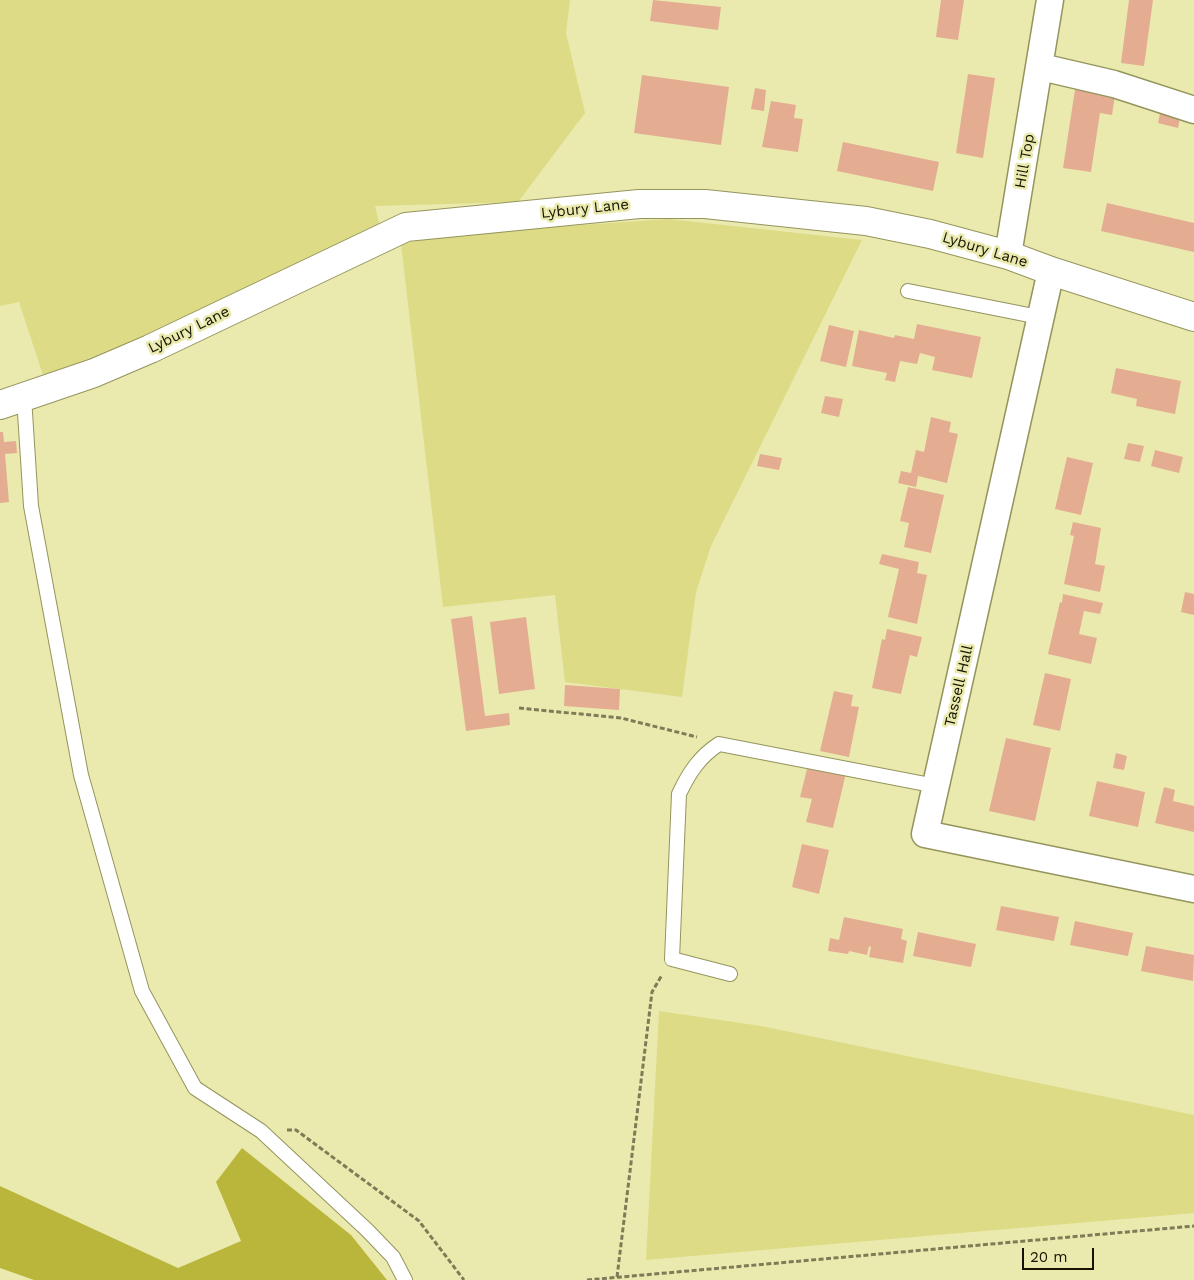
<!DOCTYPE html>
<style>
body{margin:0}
#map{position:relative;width:1194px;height:1280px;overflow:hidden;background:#eaeaaf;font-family:"Work Sans",sans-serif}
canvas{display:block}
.scale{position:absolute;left:1022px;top:1248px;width:72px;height:22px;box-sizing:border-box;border:2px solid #141301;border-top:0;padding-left:6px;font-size:15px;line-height:18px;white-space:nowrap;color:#141301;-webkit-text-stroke:4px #eaeaaf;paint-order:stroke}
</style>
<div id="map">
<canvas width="1194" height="1280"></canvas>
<div class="scale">20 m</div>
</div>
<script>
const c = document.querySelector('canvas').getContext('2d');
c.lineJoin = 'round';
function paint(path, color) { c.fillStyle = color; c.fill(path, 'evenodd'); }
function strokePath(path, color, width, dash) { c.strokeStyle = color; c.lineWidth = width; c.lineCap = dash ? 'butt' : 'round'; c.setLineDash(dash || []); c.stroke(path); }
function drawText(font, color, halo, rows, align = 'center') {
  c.font = font + ' "Work Sans",sans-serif'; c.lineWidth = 5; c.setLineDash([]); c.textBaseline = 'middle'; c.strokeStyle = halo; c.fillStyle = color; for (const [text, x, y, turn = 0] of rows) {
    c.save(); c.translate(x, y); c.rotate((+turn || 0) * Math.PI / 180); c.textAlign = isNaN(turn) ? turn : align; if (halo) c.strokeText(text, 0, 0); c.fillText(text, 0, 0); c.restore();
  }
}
const green = new Path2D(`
 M0 0H570L566 33 585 113 518 202 375 206 380 227 108 352 43 375 19 302 0 306Z
 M668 219 862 240 711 546 696 592 682 697 565 682 555 595 443 607 401 243 482 232Z
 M659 1011 761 1026 1194 1115V1213L646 1260Z`);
const forest = new Path2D(`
 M242 1148 351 1235 387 1280H34L0 1268V1186L178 1268 241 1241 216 1182Z`);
const building = new Path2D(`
 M653 0 721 7 718 30 650 21Z
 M941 0H964L958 40 936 37Z
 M1129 0H1153L1144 66 1121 63Z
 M968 74 995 78 983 158 956 153Z
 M642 75 729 87 721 145 634 133Z
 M1076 83 1116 89 1112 115 1100 113 1091 172 1063 168Z
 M755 88 766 90 764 111 751 109Z
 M771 101 796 105 794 118 803 119 798 152 762 147Z
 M1161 109 1181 113 1178 128 1158 123Z
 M843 142 939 162 933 191 837 171Z
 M1107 203 1194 223V252L1101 231Z
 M917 324 981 337 972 378 932 370 935 357 920 353 917 364 900 361 895 382 885 380 887 373 852 366 859 330 894 338 895 335 914 339Z
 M829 325 854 331 846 367 820 361Z
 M1116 368 1181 381 1175 414 1136 406 1137 399 1111 393Z
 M825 396 843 399 839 417 821 413Z
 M931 417 951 422 949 432 958 434 947 483 918 476 916 487 898 483 901 471 911 473 916 450 924 452Z
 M0 432H3L4 442 16 441 17 453 5 454 9 502 0 503Z
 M1128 443 1144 446 1140 462 1124 459Z
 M1155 450 1183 457 1179 473 1151 466Z
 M760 454 782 458 779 470 757 466Z
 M1067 457 1093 463 1081 515 1055 509Z
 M908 487 944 495 931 553 904 547 909 523 900 521Z
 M1073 522 1101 528 1095 564 1105 566 1100 592 1064 584 1074 536 1070 535Z
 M882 554 919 562 917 573 927 575 917 624 888 617 899 569 879 564Z
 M1185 592 1194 594V615L1181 612Z
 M1063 594 1103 603 1100 614 1084 611 1079 634 1097 638 1091 664 1048 654 1060 602 1062 603Z
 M472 616 485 716 509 713 510 725 466 731 451 619Z
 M526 617 535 689 499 694 490 622Z
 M887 629 922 637 917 657 910 655 901 694 872 688 882 639 885 640Z
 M1045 673 1071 679 1060 731 1033 725Z
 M565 685 620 689 619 710 564 706Z
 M834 691 853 695 851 706 859 707 849 757 820 751Z
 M1006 738 1051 748 1035 821 989 811Z
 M1116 753 1127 756 1124 770 1113 768Z
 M808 765 846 773 833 828 806 822 812 799 800 797Z
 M1097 781 1145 792 1138 827 1089 816Z
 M1164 787 1175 790 1173 801 1194 806V832L1155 823Z
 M802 844 829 850 819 894 792 887Z
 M1001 906 1059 917 1054 941 996 930Z
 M844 917 903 929 901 939 907 941 903 963 869 957 871 947 869 946 867 955 849 951 848 954 828 951 830 938 839 940Z
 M1075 921 1133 933 1128 956 1070 945Z
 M918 932 976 944 971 967 913 956Z
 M1146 946 1194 955 1193 981 1141 971Z`);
const path = new Path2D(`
 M519 708 621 718 697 737
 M287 1130H296L419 1221 464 1280
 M617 1277 652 992 662 975
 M587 1280 1194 1226`);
const service = new Path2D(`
 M908 291 1039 317
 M24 397 31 506 81 775 142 991 195 1088 261 1131 367 1230 393 1257 405 1280
 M730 974 672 959 679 794C689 773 699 757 719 744L936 786`);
const minor = new Path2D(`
 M1041 67 1114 84 1194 110
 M1008 255 1050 0
 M1051 271 925 834 1194 889`);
const tertiary = new Path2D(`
 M0 405 94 373 150 349 406 227 639 204H705L866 221 930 234 1008 255 1051 271 1194 317`);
const streetNames = [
 ["Hill Top",1025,161,-80],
 ["Lybury Lane",585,209,-6],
 ["Lybury Lane",985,250,17],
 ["Lybury Lane",189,330,-26],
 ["Tassell Hall",959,686,-77]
];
paint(green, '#dddb85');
paint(forest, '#bab63b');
paint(building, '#e4ad92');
strokePath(service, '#94945d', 16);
strokePath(minor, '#94945d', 29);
strokePath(tertiary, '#94945d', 30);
strokePath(path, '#7d7c56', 3, [5, 2.5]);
strokePath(service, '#fff', 14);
strokePath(minor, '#fff', 26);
strokePath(tertiary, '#fff', 28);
drawText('15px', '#141301', '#eaeaaf', streetNames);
</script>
